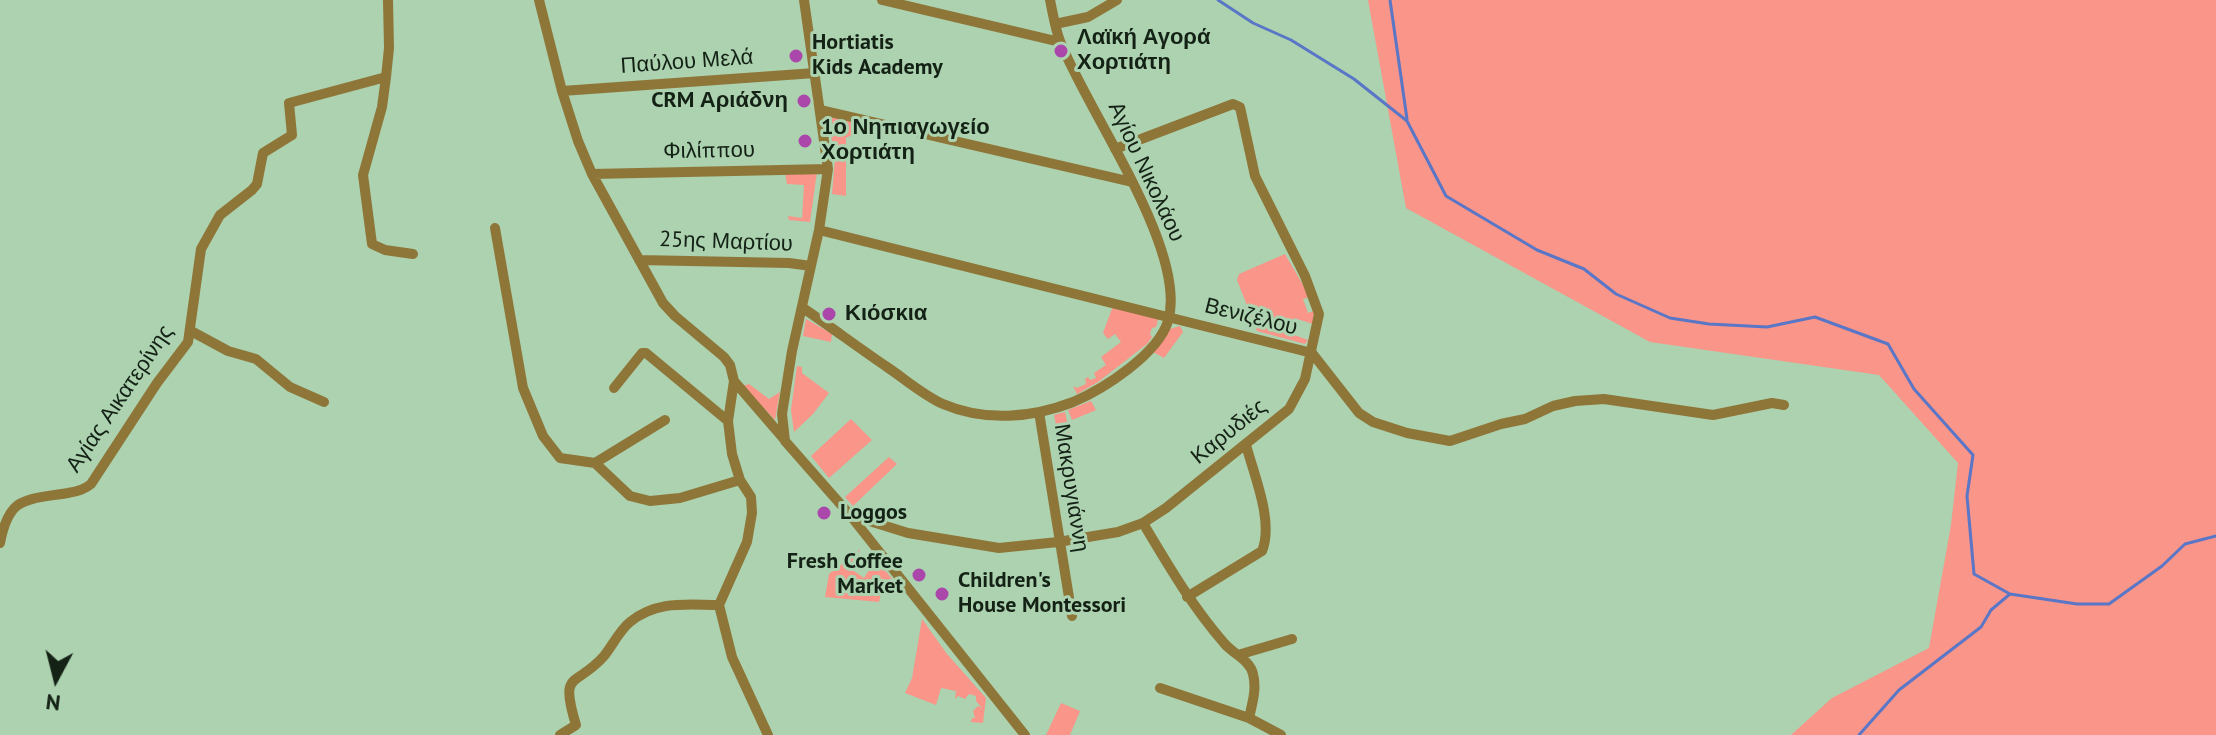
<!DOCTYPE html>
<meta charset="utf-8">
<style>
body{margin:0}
#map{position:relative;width:2216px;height:735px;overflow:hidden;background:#acd2b0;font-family:"PT Sans",sans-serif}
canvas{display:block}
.north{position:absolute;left:16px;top:639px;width:80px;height:80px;-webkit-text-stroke:6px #acd2b0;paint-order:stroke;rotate:187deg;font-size:22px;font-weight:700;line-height:32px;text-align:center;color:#142216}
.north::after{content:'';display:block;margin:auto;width:28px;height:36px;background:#142216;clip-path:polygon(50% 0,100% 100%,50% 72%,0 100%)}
</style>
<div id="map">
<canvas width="2216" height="735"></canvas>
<div class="north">N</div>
</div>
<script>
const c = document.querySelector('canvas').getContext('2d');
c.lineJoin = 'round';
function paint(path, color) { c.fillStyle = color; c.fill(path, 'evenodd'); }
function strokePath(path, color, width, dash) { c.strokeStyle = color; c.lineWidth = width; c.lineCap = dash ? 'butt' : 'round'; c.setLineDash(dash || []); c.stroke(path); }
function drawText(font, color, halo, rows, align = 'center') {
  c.font = font + ' "PT Sans",sans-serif'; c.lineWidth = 6; c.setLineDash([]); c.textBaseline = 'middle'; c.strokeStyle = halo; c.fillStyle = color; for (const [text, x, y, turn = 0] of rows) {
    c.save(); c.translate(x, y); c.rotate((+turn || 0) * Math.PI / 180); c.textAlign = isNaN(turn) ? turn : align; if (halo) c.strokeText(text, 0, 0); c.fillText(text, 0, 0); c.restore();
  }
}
const green = new Path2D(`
 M1368 0H2216V735H1791L1832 698 1929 648 1951 525 1958 463 1879 375 1650 342 1406 208Z
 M828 117 855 120 852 135 846 138V153H834Z
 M835 159H846V196L832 194Z
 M817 172 810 222 789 220 788 216 802 218 804 185 787 184 785 173Z
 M1285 254 1310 297 1303 299 1308 313 1314 311 1313 324 1294 318 1289 333 1308 340 1305 344 1257 331 1237 280 1239 274Z
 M1113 306 1158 319 1156 327 1152 328 1150 334 1152 337 1147 344 1098 382 1077 394 1073 386 1077 388 1086 384 1085 379 1088 377 1090 380 1096 378 1094 373 1106 365 1101 357 1121 342 1115 334 1108 339 1103 333Z
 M806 319 832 334 831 342 803 336Z
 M1180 326 1183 332 1164 358 1153 352 1170 329Z
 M797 366 802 367V373L829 393 813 414 794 432 791 410Z
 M749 384 769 399 780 392 775 420 743 386Z
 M1091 401 1096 410 1072 420 1068 410Z
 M1065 412 1071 441 1060 444 1054 415Z
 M851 419 872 440 829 478 811 456Z
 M889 457 897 464 853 506 845 497Z
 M861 549 848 567 864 578 876 559 892 579 882 590 879 602 825 597 829 574Z
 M922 619 947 654 986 698 983 723 971 722 972 718H975L973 711 978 706 982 708 976 701V696L969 694 965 699 958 696 955 699 956 691 941 688 936 705 905 693 912 678Z
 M1061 703 1080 711 1070 735H1046Z`);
const stream = new Path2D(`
 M1218 0 1253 23 1291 40 1354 79 1407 121 1446 196 1537 250 1584 269 1616 294 1670 318 1709 324 1767 327 1815 317 1888 344 1914 389 1973 455 1967 496 1974 574 2010 594
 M1390 0 1407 119
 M1859 735 1899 690 1981 627 1991 610 2010 594 2077 604H2109L2162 566 2185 544 2216 536`);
const minor = new Path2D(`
 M539 0 562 91 578 141 592 174 663 303 675 316 724 357 730 365 734 381 784 439
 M804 0 828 169 819 230 792 351 782 414 785 441 850 515 1025 735
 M882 0 1060 42
 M1055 24 1088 17 1117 0
 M386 77 382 107 363 175 372 244 385 250 413 254
 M562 91 815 73
 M821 110 1132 182
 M592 174 828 169
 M495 228 523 388 543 436 560 458 595 463 630 496 650 501 680 498 740 480
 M819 230 1312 353 1359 413 1373 422 1407 433 1450 441 1501 424 1525 419 1553 406 1575 401 1604 399 1713 415 1772 403 1784 405
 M639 260 789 263 811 266
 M803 308C831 327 859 348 887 367 905 379 923 395 943 404 985 422 1032 418 1073 402 1104 389 1158 354 1168 321 1189 251 1086 109 1060 41 1055 28 1053 14 1050 0
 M191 331 228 351 256 359 290 387 324 402
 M734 381 728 421 732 454 740 480 751 497 752 513 747 542 719 605 732 657 768 735
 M614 388 642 353H646L728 421
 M1039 412 1072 616
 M595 463 665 420
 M850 515 908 533 999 548 1058 542 1118 532 1143 523 1166 508 1289 409 1305 379 1319 314 1305 276 1255 176 1240 107 1233 104 1115 149
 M1143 523C1168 565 1192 606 1224 643 1233 654 1250 660 1253 674 1257 689 1252 704 1249 718
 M0 543C9 496 25 500 68 493 77 491 84 490 91 484L157 383 188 342 201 249 220 215 252 190 257 184 263 153 292 135 289 103 386 77 389 48 388 0
 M1187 597 1262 551C1274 522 1254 475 1246 445
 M1238 655 1292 639
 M1160 688 1249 718 1281 735
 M560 735 576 725C559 669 576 688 604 656 613 645 619 631 630 622 657 600 687 605 719 605`);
const markers = [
 [1061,51,8,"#ab46ab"],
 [796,56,8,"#ab46ab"],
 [804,101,8,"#ab46ab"],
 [805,141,8,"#ab46ab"],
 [829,314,8,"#ab46ab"],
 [824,513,8,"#ab46ab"],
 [919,575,8,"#ab46ab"],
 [942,594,8,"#ab46ab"]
];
const poiNames = [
 ["Λαϊκή Αγορά",1077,38],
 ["Χορτιάτη",1077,63],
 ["Hortiatis",812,43],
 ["Kids Academy",812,68],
 ["CRM Αριάδνη",788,101,"right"],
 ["1ο Νηπιαγωγείο",821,128],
 ["Χορτιάτη",821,153],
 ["Κιόσκια",845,314],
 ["Loggos",840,513],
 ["Fresh Coffee",903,562,"right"],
 ["Market",903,587,"right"],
 ["Children's",958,581],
 ["House Montessori",958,606]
];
const streetNames = [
 ["Παύλου Μελά",687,62,-4],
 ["Φιλίππου",709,151,-1],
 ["Αγίου Νικολάου",1146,172,65],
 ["25ης Μαρτίου",726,242,2],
 ["Βενιζέλου",1251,317,14],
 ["Αγίας Αικατερίνης",120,399,-56],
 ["Καρυδιές",1229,432,-39],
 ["Μακρυγιάννη",1071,488,81]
];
paint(green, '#f99589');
strokePath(stream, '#5976c7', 3);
strokePath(minor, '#8e7639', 10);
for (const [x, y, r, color] of markers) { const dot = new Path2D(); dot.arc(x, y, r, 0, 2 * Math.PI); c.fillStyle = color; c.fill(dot); strokePath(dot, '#acd2b0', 3); }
drawText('bold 22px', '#142216', '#acd2b0', poiNames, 'left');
drawText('22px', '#142216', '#acd2b0', streetNames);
</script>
